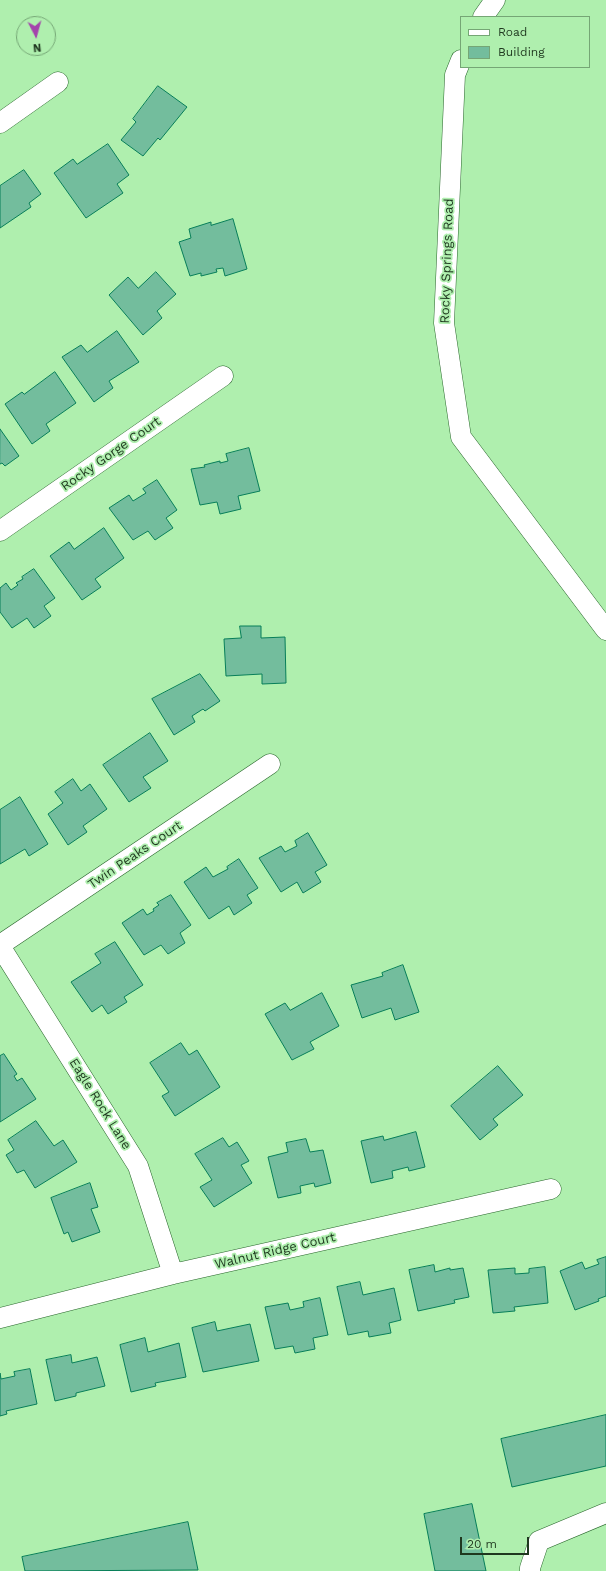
<!DOCTYPE html>
<style>
body{margin:0}
#map{position:relative;width:606px;height:1571px;overflow:hidden;background:#afefae;font-family:"Work Sans",sans-serif}
canvas{display:block}
.legend{position:absolute;left:460px;top:16px;width:130px;height:52px;box-sizing:border-box;background:#afefae;border:1px solid #75a675;margin:0;padding:5px 7px;list-style:none;font-size:12px;color:#1f381f}
.legend li{display:flex;align-items:center;gap:8px;height:20px}
.legend b{width:20px;border:1px solid #75a675}
.north{position:absolute;left:16px;top:16px;width:40px;height:40px;box-sizing:border-box;background:#afefae;border:1px solid #75a675;border-radius:50%;rotate:174deg;font-size:11px;font-weight:700;line-height:16px;text-align:center;color:#1f381f}
.north::after{content:'';display:block;margin:auto;width:14px;height:18px;background:#a444ac;clip-path:polygon(50% 0,100% 100%,50% 72%,0 100%)}
.scale{position:absolute;left:460px;top:1537px;width:69px;height:18px;box-sizing:border-box;border:2px solid #1f381f;border-top:0;padding-left:5px;font-size:12px;line-height:14px;white-space:nowrap;color:#1f381f;-webkit-text-stroke:3px #afefae;paint-order:stroke}
</style>
<div id="map">
<canvas width="606" height="1571"></canvas>
<ul class="legend">
<li><b style="height:5px;background:#fff"></b>Road</li>
<li><b style="height:11px;background:#73bd9d"></b>Building</li>
</ul>
<div class="north">N</div>
<div class="scale">20 m</div>
</div>
<script>
const c = document.querySelector('canvas').getContext('2d');
c.lineJoin = 'round';
function paint(path, color) { c.fillStyle = color; c.fill(path, 'evenodd'); }
function strokePath(path, color, width, dash) { c.strokeStyle = color; c.lineWidth = width; c.lineCap = dash ? 'butt' : 'round'; c.setLineDash(dash || []); c.stroke(path); }
function drawText(font, color, halo, rows, align = 'center') {
  c.font = font + ' "Work Sans",sans-serif'; c.lineWidth = 3.5; c.setLineDash([]); c.textBaseline = 'middle'; c.strokeStyle = halo; c.fillStyle = color; for (const [text, x, y, turn = 0] of rows) {
    c.save(); c.translate(x, y); c.rotate((+turn || 0) * Math.PI / 180); c.textAlign = isNaN(turn) ? turn : align; if (halo) c.strokeText(text, 0, 0); c.fillText(text, 0, 0); c.restore();
  }
}
const building = new Path2D(`
 M158 86 187 107 160 140 158 138 143 156 121 140 136 122 133 119Z
 M108 144 129 175 117 184 123 193 86 218 54 173 73 159 77 164Z
 M24 170 41 194 29 203 31 207 0 228V186Z
 M233 219 247 269 225 276 223 268 216 269 217 272 201 276V273L190 276 179 242 191 238 189 229 211 222V225Z
 M156 272 176 294 157 311 162 318 143 335 109 295 128 277 138 288Z
 M117 331 139 362 109 381 113 388 94 402 62 357 81 345 87 352Z
 M55 372 76 403 46 424 50 431 32 444 5 404 22 392 24 394Z
 M0 429 19 456 5 466 2 463 0 464Z
 M249 448 260 491 238 496 241 509 220 514 217 502 200 505 191 469 205 467 204 465 220 461V463L228 461 226 454Z
 M157 480 177 510 166 518 173 528 155 540 148 531 133 540 109 508 129 495 133 501 146 493 143 489Z
 M104 528 124 558 95 579 101 587 82 600 50 556 69 542 74 549Z
 M34 569 55 598 44 606 51 616 34 628 27 618 12 628 0 612V588L6 583 11 590 18 585 16 583 23 579 22 577Z
 M240 626H261V638L285 637 286 683 262 684V674L226 676 224 639 241 638Z
 M200 674 220 701 205 711 203 709 192 716 195 722 174 735 152 699Z
 M150 733 168 761 143 777 151 788 129 802 103 765Z
 M73 779 81 791 90 784 107 809 83 826 87 832 68 845 48 814 63 803 55 792Z
 M20 797 48 844 29 856 25 849 0 864V810Z
 M308 833 327 865 315 872 321 882 303 893 297 882 281 892 259 858 281 846 285 852 297 846 295 841Z
 M239 859 258 888 247 895 252 903 234 915 229 906 209 919 184 882 206 867 213 877 228 869 227 867Z
 M171 895 191 925 180 933 185 943 168 954 161 945 144 955 122 923 143 909 147 915 154 911 153 909 159 905 157 903Z
 M115 942 143 985 124 997 127 1002 108 1014 102 1005 92 1012 71 982 101 963 95 954Z
 M403 965 419 1012 395 1020 391 1008 362 1018 351 985 383 976 382 973Z
 M322 993 339 1026 310 1042 314 1049 292 1060 265 1014 285 1003 290 1010Z
 M181 1043 189 1055 197 1050 220 1087 175 1116 162 1096 169 1092 150 1063Z
 M4 1054 17 1074 14 1076 17 1081 22 1078 36 1099 0 1122V1056Z
 M498 1066 523 1095 493 1119 498 1125 480 1140 451 1106Z
 M36 1121 54 1146 63 1140 77 1162 35 1188 24 1170 17 1173 6 1155 14 1150 8 1140Z
 M416 1132 425 1167 409 1171 408 1167 392 1171 393 1178 371 1183 361 1141 383 1136 384 1140Z
 M223 1138 229 1147 237 1142 249 1161 241 1165 252 1183 214 1207 200 1187 212 1180 195 1154Z
 M306 1139 310 1152 323 1150 331 1183 315 1187 314 1183 300 1186 301 1193 278 1198 268 1157 288 1152 286 1143Z
 M90 1183 98 1207 91 1209 100 1232 72 1242 68 1232 64 1234 51 1198Z
 M606 1257V1296L598 1299 599 1301 575 1310 560 1271 582 1262 585 1269 599 1264 597 1260Z
 M434 1265 435 1272 450 1268V1270L463 1268 469 1297 454 1300 455 1303 418 1311 409 1270Z
 M545 1267 548 1303 514 1307 515 1311 493 1313 488 1270 515 1268V1274L529 1273V1269Z
 M360 1282 363 1295 394 1288 401 1320 389 1323 391 1333 369 1337 368 1331 348 1335 337 1287Z
 M320 1298 328 1335 313 1338 315 1349 295 1353 293 1346 275 1349 265 1307 288 1303 290 1310 304 1307 303 1302Z
 M215 1322 217 1331 250 1324 259 1361 203 1372 192 1328Z
 M145 1338 148 1352 179 1343 186 1377 155 1383 156 1386 131 1392 120 1345Z
 M71 1355 72 1363 97 1357 105 1386 76 1393V1396L55 1401 46 1360Z
 M30 1369 37 1404 6 1411 7 1414 0 1416V1373L1 1379 15 1376 14 1372Z
 M606 1415V1466L512 1487 501 1439Z
 M472 1504 486 1571H435L424 1514Z
 M188 1522 198 1570 25 1571 22 1557Z`);
const street = new Path2D(`
 M483 17 495 0
 M461 60 455 75 444 323 461 437 606 630
 M0 123 58 82
 M0 531 223 376
 M0 945 270 764
 M0 946 138 1166 173 1274
 M0 1318 173 1274 551 1189
 M530 1571V1568L539 1541 606 1513`);
const streetNames = [
 ["Rocky Springs Road",447,261,-88],
 ["Rocky Gorge Court",111,454,-35],
 ["Twin Peaks Court",135,855,-34],
 ["Eagle Rock Lane",100,1104,58],
 ["Walnut Ridge Court",275,1251,-13]
];
paint(building, '#73bd9d');
strokePath(building, '#077e59', 1);
strokePath(street, '#29662c', 21);
strokePath(street, '#fff', 20);
drawText('13px', '#1f381f', '#afefae', streetNames);
</script>
